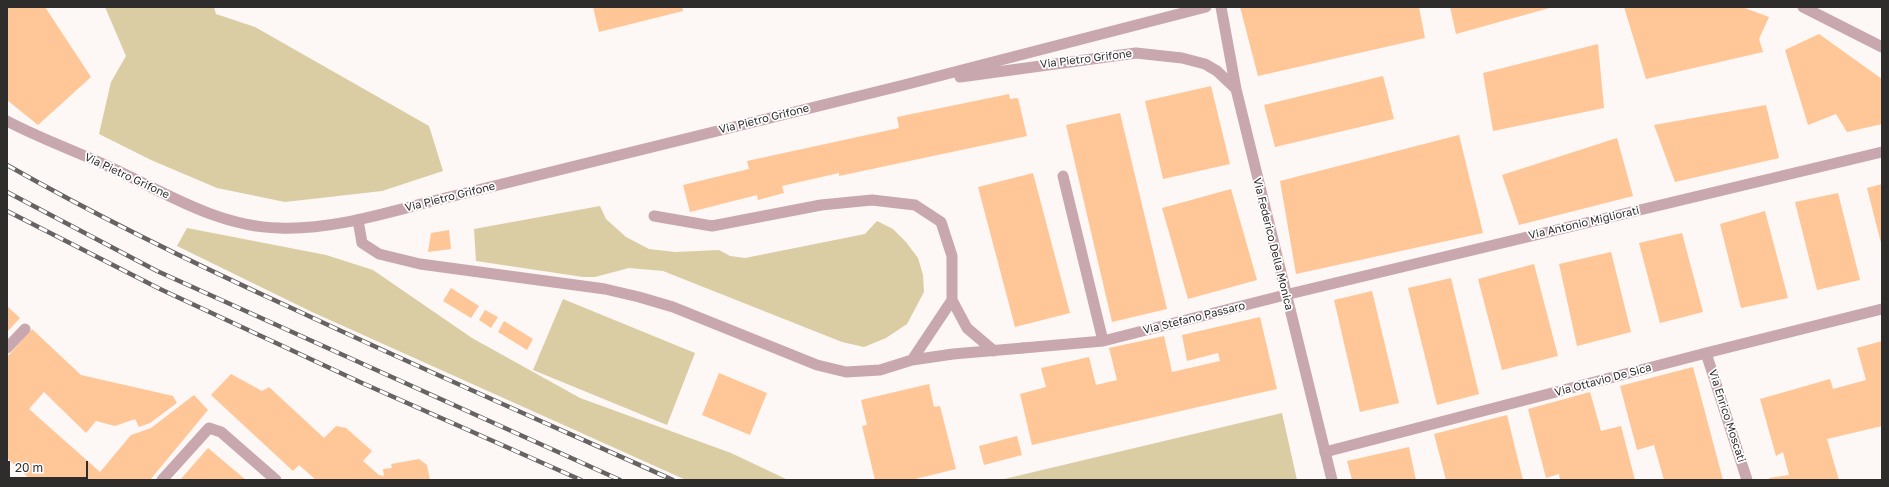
<!DOCTYPE html>
<style>
body{margin:0}
#map{position:relative;width:1889px;height:487px;overflow:hidden;background:#fdf7f5;font-family:"Golos Text",sans-serif}
canvas{display:block}
.frame{position:absolute;inset:0;border:8px solid #2f2c2c;pointer-events:none}
.scale{position:absolute;left:8px;top:461px;width:80px;height:18px;box-sizing:border-box;border:2px solid #2f2c2c;border-top:0;padding-left:5px;font-size:12px;line-height:14px;white-space:nowrap;color:#2f2c2c;-webkit-text-stroke:3px #fff;paint-order:stroke}
</style>
<div id="map">
<canvas width="1889" height="487"></canvas>
<div class="frame"></div>
<div class="scale">20 m</div>
</div>
<script>
const c = document.querySelector('canvas').getContext('2d');
c.lineJoin = 'round';
function paint(path, color) { c.fillStyle = color; c.fill(path, 'evenodd'); }
function strokePath(path, color, width, dash) { c.strokeStyle = color; c.lineWidth = width; c.lineCap = dash ? 'butt' : 'round'; c.setLineDash(dash || []); c.stroke(path); }
function drawText(font, color, halo, rows, align = 'center') {
  c.font = font + ' "Golos Text",sans-serif'; c.lineWidth = 3.5; c.setLineDash([]); c.textBaseline = 'middle'; c.strokeStyle = halo; c.fillStyle = color; for (const [text, x, y, turn = 0] of rows) {
    c.save(); c.translate(x, y); c.rotate((+turn || 0) * Math.PI / 180); c.textAlign = isNaN(turn) ? turn : align; if (halo) c.strokeText(text, 0, 0); c.fillText(text, 0, 0); c.restore();
  }
}
const green = new Path2D(`
 M105 7H214L216 14 255 27 429 126 443 171 382 191 285 202 217 188 151 160 99 134 111 82 126 56Z
 M600 206 606 219 626 237 649 249 675 252 719 250 730 256 745 258 865 234 877 221 893 229 906 242 918 258 923 275 924 292 907 324 886 338 864 347 842 342 663 271 629 268 595 277H583L476 261 474 229Z
 M187 228 326 255 373 270 472 338 580 398 731 453 788 480H686L312 312 177 246Z
 M563 299 695 353 667 425 533 370Z
 M1282 413 1297 480H1000Z`);
const building = new Path2D(`
 M7 7H45L91 77 38 125 7 100Z
 M593 7H682L683 11 599 32Z
 M1240 7H1419L1425 38 1258 76Z
 M1450 7H1553L1456 34Z
 M1624 7H1742L1769 17 1759 39 1763 52 1646 79Z
 M1819 34 1882 79V124L1847 132 1836 114 1808 125 1785 50Z
 M1598 44 1604 108 1493 131 1483 73Z
 M1383 76 1394 119 1275 147 1264 105Z
 M1211 86 1230 164 1163 179 1145 101Z
 M1009 94 1010 99 1018 98 1027 136 839 176V173L782 186 784 193 758 200 757 195 690 212 683 185 749 169 747 161 899 128 897 117Z
 M1766 105 1779 158 1675 182 1654 125Z
 M1120 113 1167 309 1112 322 1066 125Z
 M1459 135 1483 233 1296 274 1280 181Z
 M1617 138 1633 196 1519 225 1502 175Z
 M1033 173 1070 313 1015 327 978 187Z
 M1882 184V243H1881L1867 188Z
 M1231 189 1257 280 1188 299 1162 208Z
 M1838 193 1860 280 1817 290 1795 202Z
 M1765 211 1788 298 1741 308 1720 224Z
 M449 230 451 249 428 252 431 233Z
 M1682 233 1703 312 1660 323 1639 243Z
 M1611 252 1631 332 1577 346 1559 264Z
 M1534 264 1558 356 1502 370 1478 279Z
 M1451 278 1479 394 1437 405 1408 288Z
 M451 288 479 306 471 318 443 301Z
 M1372 291 1399 403 1360 412 1334 300Z
 M7 306 20 318 7 332Z
 M485 310 498 317 491 328 479 320Z
 M1260 317 1277 389 1032 445 1020 394 1046 387 1041 368 1089 357 1096 385 1117 380 1109 348 1164 336 1172 372 1220 361 1218 353 1187 361 1182 335Z
 M504 321 533 339 527 350 498 332Z
 M32 329 81 375 173 396 177 403 150 423 139 427 135 419 115 426 96 421 86 433 44 392 29 409 100 472 131 435 151 428 194 395 208 410 150 480H31L7 458V357Z
 M1882 341V426L1827 439 1839 480H1770L1769 478 1789 475 1783 452 1776 456 1760 399 1830 379 1833 389 1866 380 1857 348Z
 M1693 367 1723 480H1664L1654 445 1637 450 1620 386Z
 M719 373 767 393 750 435 702 415Z
 M231 374 262 391 269 387 324 438 336 426 346 428 372 451 363 461 379 475 384 476 383 469 392 468 391 464 419 459 427 465 430 480H316L299 465 293 471 211 395Z
 M929 384 934 407 940 406 956 469 911 480H875L862 426 867 425 861 400Z
 M1590 392 1601 431 1621 426 1635 480H1560L1559 474 1546 478 1528 409Z
 M1507 415 1523 480H1446L1434 434Z
 M1017 436 1022 455 984 465 979 446Z
 M1409 447 1416 480H1352L1347 461Z
 M208 448 246 480H180Z`);
const service = new Path2D(`
 M654 216 712 226 821 205 872 200 915 205 941 222 952 256V300L967 328 994 351
 M358 220 362 243 379 254 420 264 605 289 639 297 673 307 817 365 846 372 880 370 912 360 953 354 1023 348
 M912 360 952 300`);
const minor = new Path2D(`
 M1803 7 1882 47
 M1063 176 1103 341
 M7 348 25 329
 M1023 348 1103 341 1285 295 1882 152
 M1706 353 1747 480
 M1325 452 1706 353 1882 309
 M162 480 209 428 221 432 276 480`);
const tertiary = new Path2D(`
 M1221 7 1236 89 1332 480
 M960 77 1136 53 1182 58 1205 64 1217 71 1236 89
 M7 121C37 137 70 149 101 163 158 188 215 227 279 228 327 230 375 216 421 204L904 85 1206 7`);
const rail = new Path2D(`
 M7 165C102 219 199 266 298 311 422 369 548 424 673 480
 M7 192 157 271 620 480
 M7 211 160 289 362 383 581 480`);
const streetNames = [
 ["Via Pietro Grifone",1086,59,-7],
 ["Via Pietro Grifone",764,119,-14],
 ["Via Pietro Grifone",127,176,25],
 ["Via Pietro Grifone",450,197,-14],
 ["Via Antonio Migliorati",1584,223,-13],
 ["Via Federico Della Monica",1273,244,76],
 ["Via Stefano Passaro",1194,318,-14],
 ["Via Ottavio De Sica",1603,380,-15],
 ["Via Enrico Moscati",1727,416,72]
];
paint(green, '#dacda3');
paint(building, '#ffc797');
strokePath(service, '#c8a7af', 11);
strokePath(minor, '#c8a7af', 11);
strokePath(tertiary, '#c8a7af', 11);
strokePath(rail, '#676363', 4.5);
strokePath(rail, '#fff', 3, [9]);
drawText('11px', '#2f2c2c', '#fff', streetNames);
</script>
